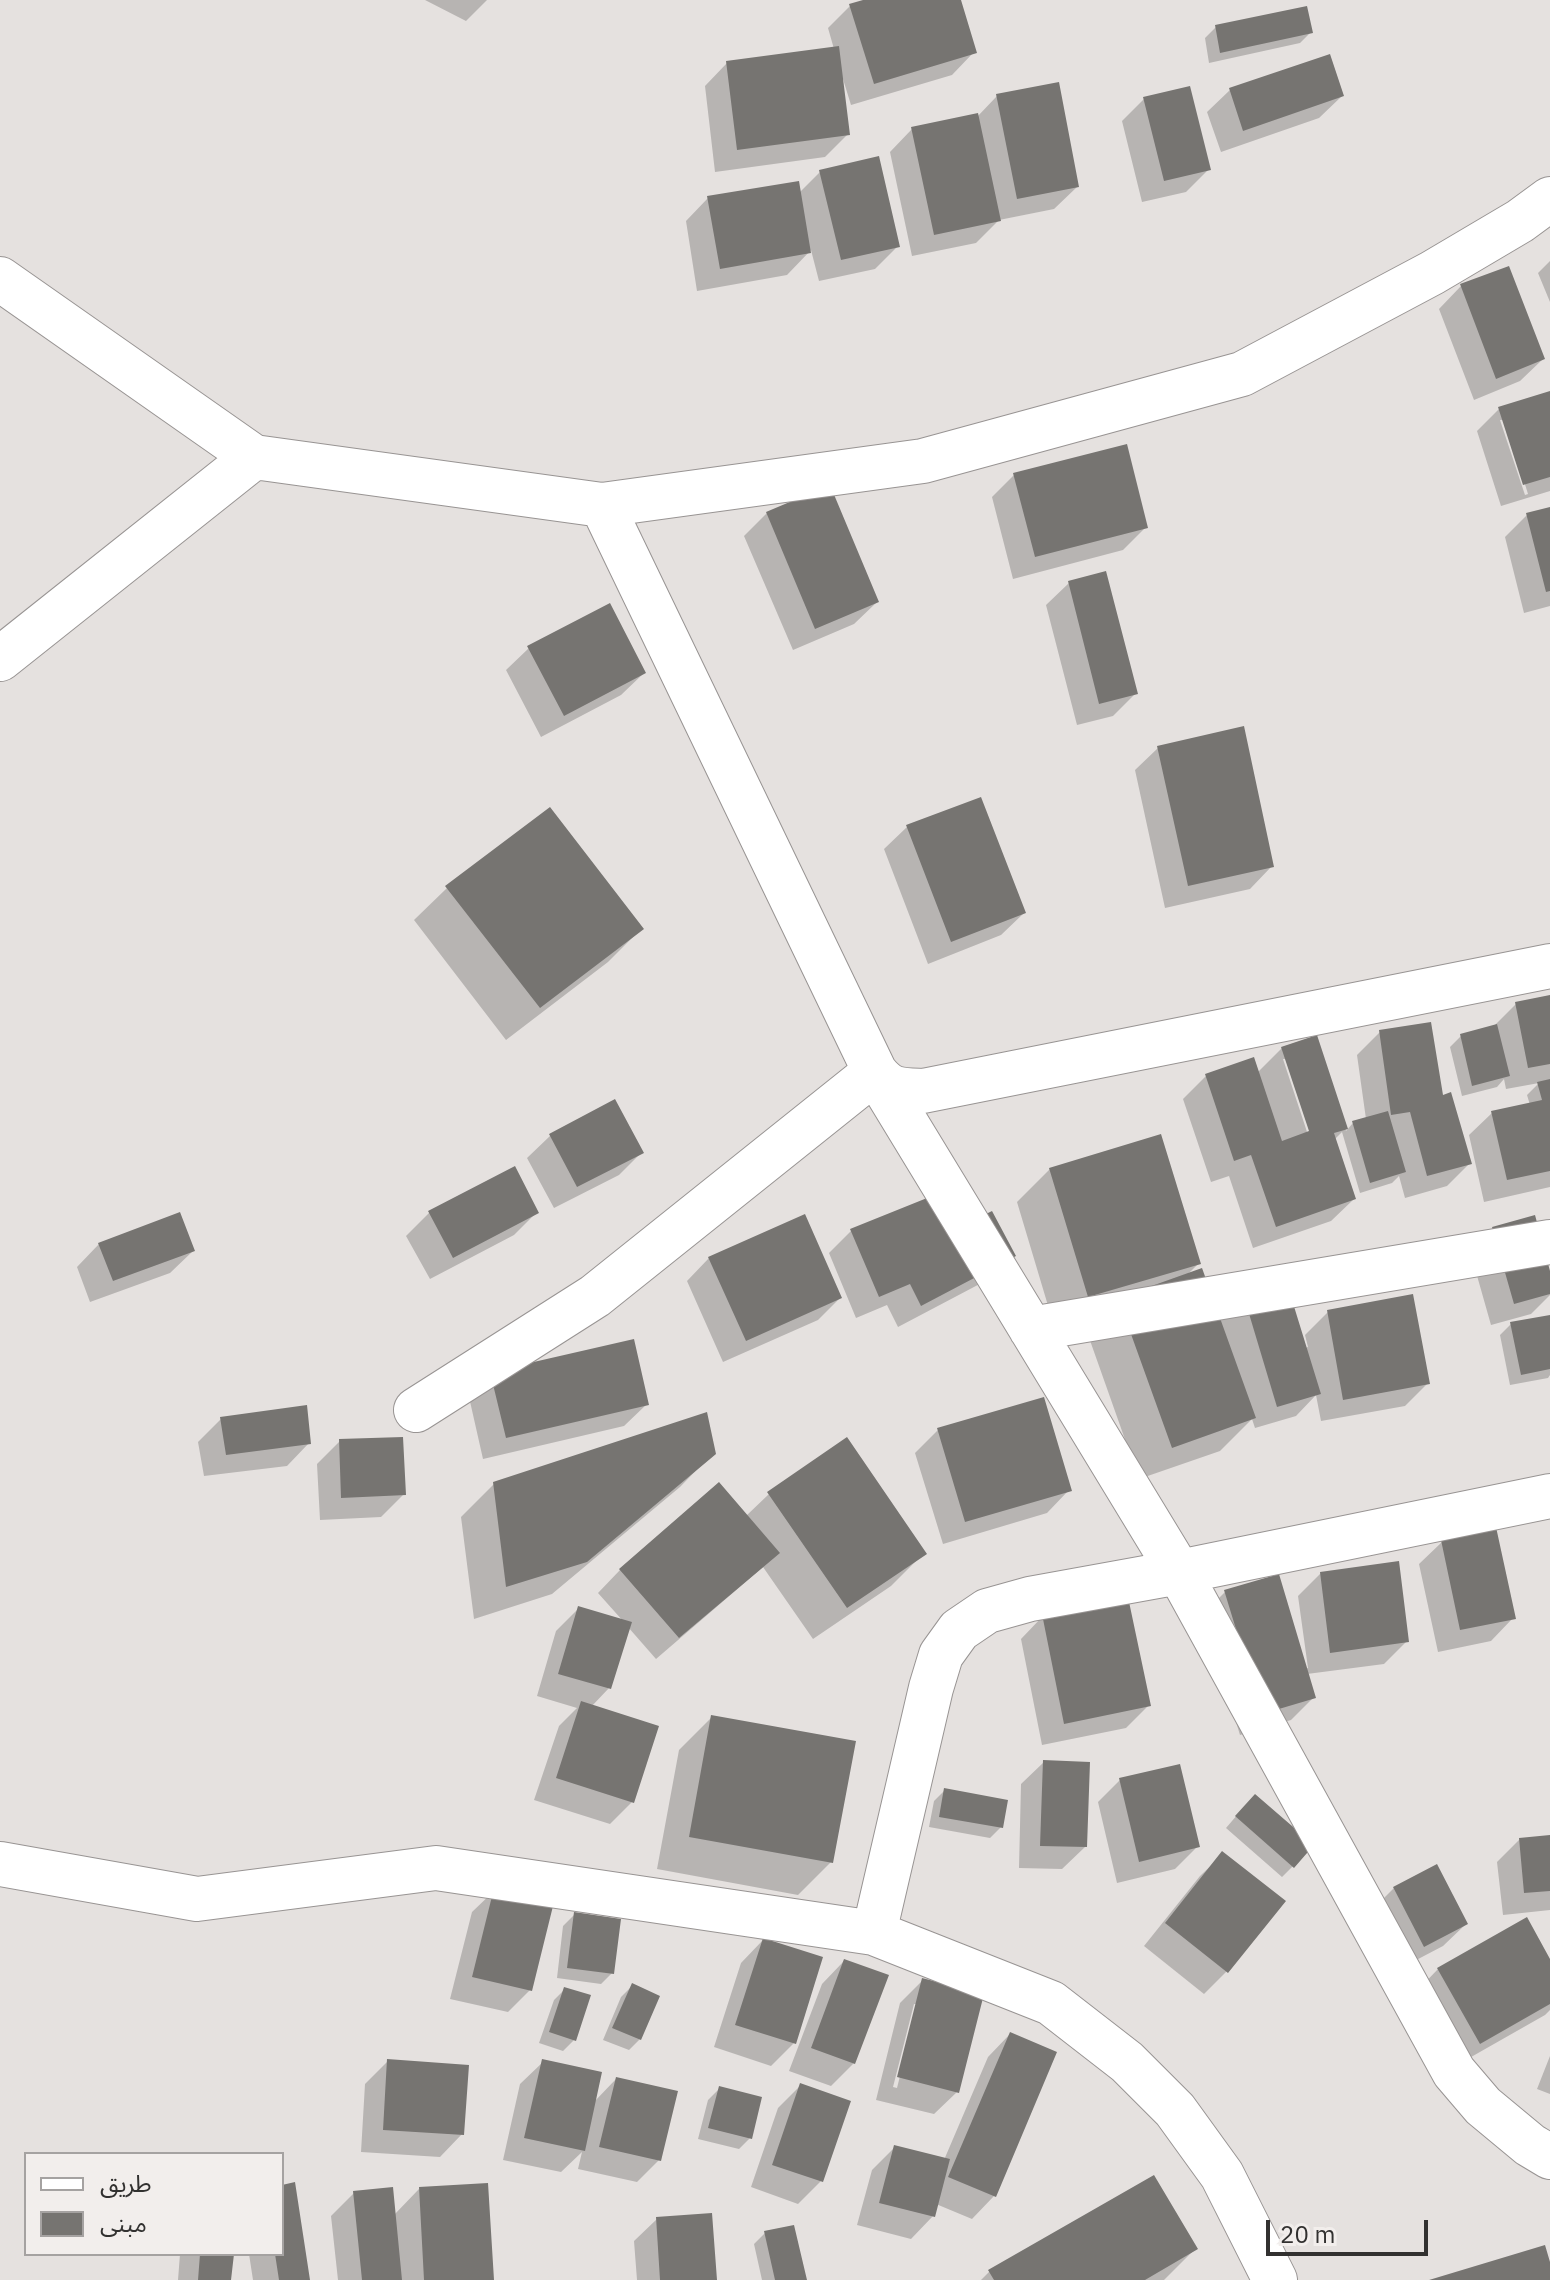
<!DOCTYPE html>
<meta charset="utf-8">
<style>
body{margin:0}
#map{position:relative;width:1550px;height:2280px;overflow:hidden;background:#e5e1df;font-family:"IBM Plex Sans","Noto Sans Arabic",sans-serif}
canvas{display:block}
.legend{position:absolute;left:24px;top:2152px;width:260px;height:104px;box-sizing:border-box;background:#f2eeec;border:2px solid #a5a2a1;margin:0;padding:10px 14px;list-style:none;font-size:24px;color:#323130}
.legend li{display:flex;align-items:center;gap:16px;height:40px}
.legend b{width:40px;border:2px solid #a5a2a1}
.scale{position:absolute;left:1266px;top:2220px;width:162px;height:36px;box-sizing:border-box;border:4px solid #323130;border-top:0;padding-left:10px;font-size:24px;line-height:28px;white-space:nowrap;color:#323130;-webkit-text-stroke:6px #f2eeec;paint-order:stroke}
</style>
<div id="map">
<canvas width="1550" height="2280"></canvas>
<ul class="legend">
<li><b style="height:10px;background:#fff"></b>طريق</li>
<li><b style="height:22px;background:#767471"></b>مبنى</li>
</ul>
<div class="scale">20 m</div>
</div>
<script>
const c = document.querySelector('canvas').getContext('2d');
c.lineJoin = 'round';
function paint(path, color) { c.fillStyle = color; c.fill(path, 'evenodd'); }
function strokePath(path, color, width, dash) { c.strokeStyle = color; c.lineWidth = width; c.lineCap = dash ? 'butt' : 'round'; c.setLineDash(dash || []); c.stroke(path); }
const shadow = new Path2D(`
 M425 0H487L466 21Z
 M871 0H959L974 52 952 75 851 105 843 79H841L848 134 825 157 715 172 705 86 727 63 834 49 828 28 850 6Z
 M1216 27 1311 32 1300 43 1209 63 1205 38Z
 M1230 90 1342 96 1319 118 1221 152 1207 112Z
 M997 96 1077 187 1054 209 999 220 976 243 912 256 890 152 912 129 977 117Z
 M1144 99 1209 169 1186 192 1142 202 1122 121Z
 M820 172 898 246 875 269 819 281 811 250 787 275 697 291 686 221 708 198 799 193Z
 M1550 261V302L1538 273Z
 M1461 286 1543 359 1520 381 1474 400 1439 309Z
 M1550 393V491L1501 506 1477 431 1499 409ZM1500 420H1505L1528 494 1525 495Z
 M1014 475 1146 527 1123 550 1013 579 992 497Z
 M1550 509V606L1524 613 1505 537 1527 515Z
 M767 513 877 602 854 624 793 650 744 536Z
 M1069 583 1136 693 1113 716 1077 725 1046 605Z
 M529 648 644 673 621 695 541 737 506 670Z
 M1158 748 1272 866 1250 889 1165 908 1135 770Z
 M907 827 1024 913 1001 935 928 964 884 849Z
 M447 888 641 929 608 962 506 1040 414 920Z
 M1550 997V1187L1484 1202 1469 1135 1492 1113 1530 1105 1527 1095 1539 1083 1506 1089 1504 1079 1497 1087 1462 1096 1450 1047 1461 1036 1493 1027 1516 1004Z
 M1380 1032 1469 1164 1447 1186 1405 1198 1399 1176 1392 1183 1360 1193 1342 1132 1334 1140 1354 1199 1331 1221 1253 1248 1229 1176 1211 1182 1183 1099 1206 1076 1257 1073 1282 1048 1316 1038 1346 1131 1353 1123 1366 1119 1357 1055ZM1283 1059H1287L1314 1140 1310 1141Z
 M615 1102 641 1153 619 1175 554 1208 527 1158 550 1136Z
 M514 1169 537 1212 514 1235 430 1279 406 1236 429 1213Z
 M1050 1169 1198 1264 1187 1275 1216 1314 1242 1289 1305 1348 1308 1347 1305 1335 1328 1312 1428 1383 1405 1406 1321 1421 1316 1395 1296 1416 1255 1428 1252 1419 1220 1451 1139 1479 1087 1332 1055 1329 1017 1202Z
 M1493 1229 1550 1278V1295L1531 1314 1491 1325 1470 1251Z
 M851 1231 991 1278 898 1327 887 1305 856 1318 829 1253Z
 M99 1244 193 1251 170 1273 90 1302 77 1267Z
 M709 1258 840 1298 818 1320 723 1362 687 1281Z
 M1550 1322V1375L1548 1378 1510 1385 1500 1335 1511 1324Z
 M491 1374 647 1404 624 1426 483 1459 469 1397Z
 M221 1419 309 1443 287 1466 204 1476 198 1442Z
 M938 1430 1069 1490 1047 1513 943 1544 915 1453Z
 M340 1441 404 1494 381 1517 320 1520 317 1464Z
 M713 1453 680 1487 552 1594 474 1619 461 1517 494 1484Z
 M769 1494 924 1553 891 1586 813 1639 763 1567 656 1659 628 1627 609 1688 591 1707 632 1802 610 1824 534 1800 559 1726 577 1708 537 1696 556 1631 579 1608 623 1621 598 1593 620 1570 746 1516Z
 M1442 1542 1513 1618 1491 1641 1438 1652 1419 1564Z
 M1321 1573 1407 1641 1384 1664 1307 1674 1314 1697 1291 1720 1240 1735 1203 1614 1225 1592 1305 1669 1308 1668 1298 1596Z
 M1043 1616 1149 1705 1126 1728 1042 1745 1021 1639Z
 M712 1717 831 1862 798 1895 657 1869 679 1750Z
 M1044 1762 1085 1847 1062 1869 1019 1868 1021 1784Z
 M1120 1780 1197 1847 1175 1869 1117 1883 1098 1802Z
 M945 1790 1001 1827 990 1838 929 1827 934 1801Z
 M1244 1807 1293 1866 1282 1877 1226 1828Z
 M1550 1837V1910L1503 1915 1497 1862 1520 1839Z
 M1223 1854 1227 1971 1204 1994 1144 1946 1200 1876Z
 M1394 1888 1466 1924 1443 1946 1401 1968 1371 1911Z
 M495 1890 530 1990 508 2012 450 1999 472 1912Z
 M575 1914 612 1973 601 1984 557 1978 563 1926Z
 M763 1940 794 2043 771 2066 714 2047 741 1963Z
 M844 1961 854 2063 831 2086 789 2071 822 1984Z
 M1550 1963V2010L1545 2015 1457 2065 1416 1992 1438 1969Z
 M923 1980 957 2092 934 2114 876 2100 900 2003ZM914 2004H918L897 2088 893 2087Z
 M632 1986 640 2039 629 2050 603 2040 621 1997Z
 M565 1989 574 2040 563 2051 539 2043 554 2000Z
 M1010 2034 994 2196 972 2219 936 2204 933 2216 911 2239 857 2225 872 2170 895 2147 944 2160 988 2057Z
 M1550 2056V2094L1537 2089Z
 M387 2062 462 2134 440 2157 361 2152 365 2084Z
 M543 2062 594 2102 616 2079 659 2160 637 2182 578 2169 582 2152 561 2172 503 2160 520 2084Z
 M800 2086 848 2102 821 2181 798 2204 751 2187 778 2108Z
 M719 2089 750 2138 739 2149 698 2139 708 2100Z
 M1153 2177 1195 2249 1164 2280H981L989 2272Z
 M282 2187 308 2280H253L249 2254H282Z
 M419 2189 492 2280H338L331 2216 354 2193 394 2215Z
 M657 2219 715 2280H637L634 2241Z
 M765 2233 805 2280H762L754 2244Z
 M180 2254H232L229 2280H178Z`);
const building = new Path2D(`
 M863 0H961L977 53 874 84 849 4Z
 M1307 6 1313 33 1220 53 1215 25Z
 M839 46 850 135 737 150 726 61Z
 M1330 54 1344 96 1243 131 1229 88Z
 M1059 82 1079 187 1017 199 996 94Z
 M1190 86 1211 170 1164 181 1143 97Z
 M978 113 1001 221 934 235 911 127Z
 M879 156 900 247 841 260 819 170Z
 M799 181 811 253 720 269 707 196Z
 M1509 266 1545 359 1496 379 1460 284Z
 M1550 391V477L1523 485 1498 407Z
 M1127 444 1148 528 1035 557 1013 473Z
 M830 485 879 602 815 629 766 512Z
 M1550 507V591L1546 592 1526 513Z
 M1106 571 1138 694 1099 704 1068 581Z
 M610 603 646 673 564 716 527 646Z
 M1244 726 1274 867 1188 886 1157 746Z
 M981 797 1026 913 951 942 906 825Z
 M550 807 644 929 540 1008 445 886Z
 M1550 995V1064L1528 1068 1515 1002Z
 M1431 1022 1443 1095 1451 1092 1472 1164 1427 1176 1410 1112 1391 1115 1379 1030Z
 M1497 1024 1510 1076 1472 1086 1460 1034Z
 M1317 1035 1348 1129 1334 1133 1356 1199 1276 1227 1251 1155 1234 1161 1205 1074 1254 1057 1282 1141 1309 1131 1281 1047Z
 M1550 1079V1171L1507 1180 1491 1111 1542 1100 1537 1082Z
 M615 1099 644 1153 577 1187 549 1134Z
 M1388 1111 1406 1172 1370 1183 1352 1121Z
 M1161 1134 1201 1264 1088 1297 1049 1168Z
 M515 1166 539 1213 453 1258 428 1211Z
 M937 1194 952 1231 992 1211 1016 1256 921 1306 910 1284 879 1297 850 1229Z
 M180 1212 195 1251 113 1281 98 1243Z
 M805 1214 842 1298 746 1341 708 1257Z
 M1535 1215 1550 1271V1294L1514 1304 1492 1227Z
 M1202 1268 1256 1418 1172 1448 1118 1298Z
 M1284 1274 1321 1394 1277 1407 1241 1287Z
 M1413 1294 1430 1384 1343 1400 1327 1310Z
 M1550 1315V1369L1521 1375 1510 1322Z
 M634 1339 649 1405 506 1438 490 1372Z
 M1044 1397 1072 1491 965 1522 937 1428Z
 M307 1405 311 1444 226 1455 220 1417Z
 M707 1412 716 1454 587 1562 506 1587 493 1482Z
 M403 1437 406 1495 341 1498 339 1439Z
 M847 1437 927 1554 847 1608 767 1492Z
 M719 1482 780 1553 679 1638 619 1569Z
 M1496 1527 1516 1619 1460 1630 1441 1540Z
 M1399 1561 1409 1642 1330 1653 1320 1572Z
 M1279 1574 1316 1698 1262 1714 1224 1590Z
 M1128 1597 1151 1706 1064 1724 1042 1614Z
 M578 1606 632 1622 611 1689 558 1674Z
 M581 1701 659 1726 634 1803 556 1778Z
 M711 1715 856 1741 833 1863 689 1837Z
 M1043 1760 1090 1762 1087 1847 1040 1846Z
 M1180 1764 1200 1847 1139 1862 1119 1778Z
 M944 1788 1008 1800 1003 1828 939 1817Z
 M1255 1794 1314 1845 1294 1868 1235 1816Z
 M1550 1835V1891L1524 1893 1519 1838Z
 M1222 1851 1286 1901 1228 1973 1165 1923Z
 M1437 1864 1468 1924 1424 1947 1393 1887Z
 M494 1888 554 1902 532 1991 472 1977Z
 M574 1912 621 1919 614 1974 567 1968Z
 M1527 1917 1550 1959V2004L1480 2044 1437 1968Z
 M763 1938 823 1957 796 2044 735 2025Z
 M844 1959 889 1975 855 2064 811 2048Z
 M922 1978 984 1994 959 2093 897 2077Z
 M632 1983 660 1996 641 2040 612 2028Z
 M564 1987 591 1995 576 2041 549 2032Z
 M1010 2032 1057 2052 996 2197 948 2177Z
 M387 2059 469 2065 464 2135 383 2130Z
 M542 2059 602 2072 585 2151 524 2138Z
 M616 2077 678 2091 661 2161 599 2147Z
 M800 2083 851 2101 823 2182 772 2165Z
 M719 2086 762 2097 752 2139 708 2128Z
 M894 2145 950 2159 935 2217 879 2203Z
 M1154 2175 1198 2249 1145 2280H994L988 2270Z
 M295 2182 310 2280H279L275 2254H282V2185Z
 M488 2183 494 2280H424L419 2187Z
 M393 2187 402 2280H362L353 2191Z
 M712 2213 717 2280H660L656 2217Z
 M794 2225 807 2280H775L764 2231Z
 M1545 2245 1550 2262V2280H1429Z
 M200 2254H234L231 2280H198Z`);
const street = new Path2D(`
 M0 279 254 457 602 505 923 461 1242 374 1432 273 1520 221 1550 199
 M602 505 875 1072C890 1091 899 1090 923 1091L1550 966
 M0 659 254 457
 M1031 1329 1550 1242
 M416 1410 595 1296 875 1072 1179 1572 1550 1496
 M0 1864 197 1899 436 1868 874 1933
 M1275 2280 1222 2175 1175 2110 1127 2062 1051 2003 874 1933 931 1688 941 1655 959 1630 987 1611 1030 1599 1179 1572 1454 2072 1483 2106 1530 2145 1550 2157`);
paint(shadow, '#0003');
paint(building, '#767471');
strokePath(street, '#989493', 46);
strokePath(street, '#fff', 44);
</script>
